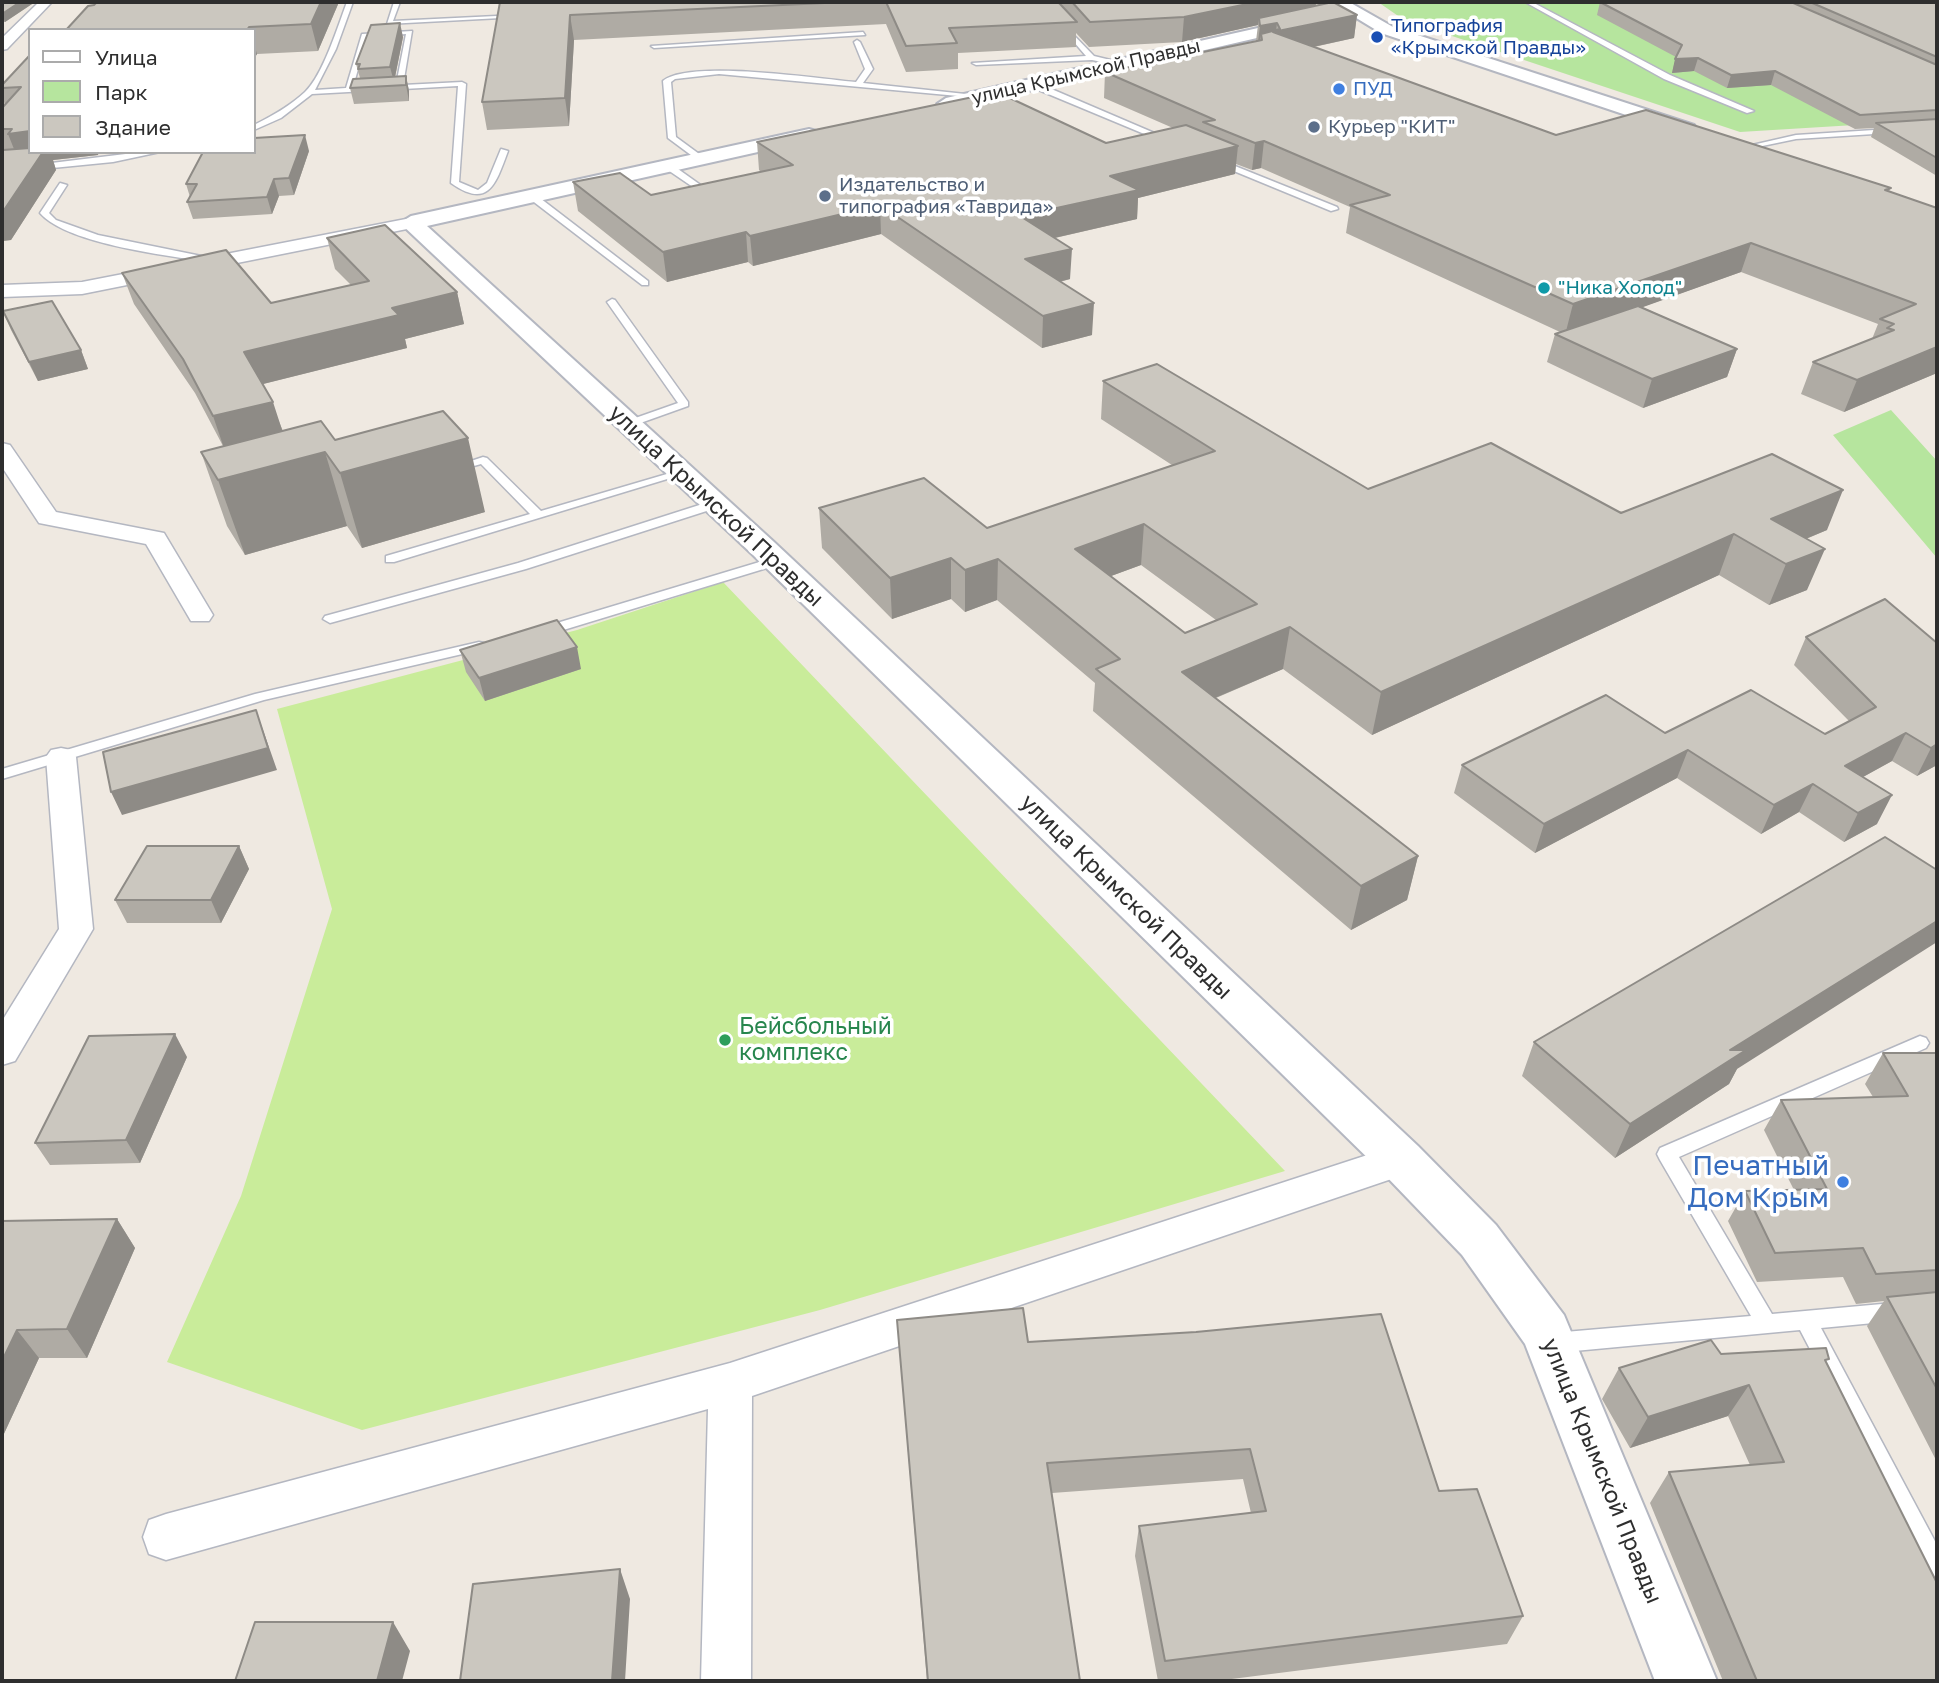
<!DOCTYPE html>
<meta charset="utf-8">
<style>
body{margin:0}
#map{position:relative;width:1939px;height:1683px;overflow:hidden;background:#efe9e1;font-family:"Golos Text",sans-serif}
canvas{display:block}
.frame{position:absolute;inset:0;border:4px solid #2e2e2e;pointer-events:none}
.legend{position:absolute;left:28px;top:28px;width:228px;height:126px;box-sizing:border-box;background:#fff;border:2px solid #ababab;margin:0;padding:9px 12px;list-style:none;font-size:21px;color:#2e2e2e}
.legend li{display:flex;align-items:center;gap:14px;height:35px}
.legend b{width:35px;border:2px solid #ababab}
</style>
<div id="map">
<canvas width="1939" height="1683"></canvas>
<div class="frame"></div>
<ul class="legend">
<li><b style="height:9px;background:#fff"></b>Улица</li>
<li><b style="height:19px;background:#b6e59e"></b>Парк</li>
<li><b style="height:19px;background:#cbc7bf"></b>Здание</li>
</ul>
</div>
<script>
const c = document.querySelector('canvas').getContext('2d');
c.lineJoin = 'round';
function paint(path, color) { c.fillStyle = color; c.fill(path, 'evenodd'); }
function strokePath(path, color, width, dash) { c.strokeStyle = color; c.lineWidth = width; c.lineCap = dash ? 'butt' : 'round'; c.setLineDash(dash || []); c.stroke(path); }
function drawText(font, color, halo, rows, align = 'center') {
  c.font = font + ' "Golos Text",sans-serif'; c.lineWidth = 7; c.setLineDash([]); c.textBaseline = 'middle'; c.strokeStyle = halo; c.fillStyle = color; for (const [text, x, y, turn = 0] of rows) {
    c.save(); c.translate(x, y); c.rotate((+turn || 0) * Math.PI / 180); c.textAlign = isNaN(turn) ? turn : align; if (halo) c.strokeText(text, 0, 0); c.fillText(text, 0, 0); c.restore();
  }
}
const green = new Path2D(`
 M1378 2H1937V120L1740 132 1404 20Z
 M1891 410 1937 461V558L1833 435Z`);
const pitch = new Path2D(`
 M723 582 1285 1171 820 1310 362 1430 167 1362 241 1196 332 909 277 709 577 630Z`);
const lane = new Path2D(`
 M347 2H353L336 49 315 90 346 88 362 34 412 31 403 85 462 82 466 84 459 182 478 190 487 183 501 149 508 151C496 183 489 210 451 183L458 86 312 94 281 118 254 130V125C272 116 290 106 305 92 323 75 338 26 347 2ZM406 34 396 85 353 87 367 37Z
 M394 2H400L393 21 517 15 520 17 387 24Z
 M1525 2H1532L1670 75 1754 111 1747 113 1664 79Z
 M1063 24 1094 56 1127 64 1123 66 1092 60 976 65 972 63 1086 56 1061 27Z
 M863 32 865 35 654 48 651 46Z
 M857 40 860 42 873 69 863 83 984 96 980 98 719 74 675 79 671 82 676 137 706 159 699 161 668 138 663 81C689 59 819 79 856 82L865 69 854 42Z
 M1029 82H1035L1173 141 1166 143 1029 86Z
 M1937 126V130L1796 139 1743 150 1739 148 1796 135Z
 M142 152H160L113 162 2 173V169Z
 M1215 158 1337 207 1338 209 1331 211 1212 162V158Z
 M665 164H671L716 196 709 198 665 168Z
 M60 183 67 185 49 213 56 220 98 235 221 260 216 263C172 256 68 245 40 213Z
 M530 195H536L648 281V285H642L530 199Z
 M612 299 615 300 688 402V406L632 426H624V422L678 403 607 302Z
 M483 457 487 458 541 511 677 471 681 470 687 473 394 562H386V556L530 514 481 464 456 471 450 468Z
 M715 500 721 504 719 507 526 569 330 623 323 619 325 616 518 563Z
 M776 557 782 561 780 564 547 635H537L535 632 537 629Z
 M479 642 484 643 486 646 484 649 264 700 2 779V769L255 694Z
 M1920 1036 1926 1038 1929 1043 1926 1048 1679 1157 1772 1314 1937 1299V1317L1821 1328 1937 1545V1581L1929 1577 1800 1330 1553 1353 1545 1350 1542 1343 1545 1336 1553 1333 1751 1316 1660 1160 1657 1154 1660 1148Z`);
const street = new Path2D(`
 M39 2H52L7 49 2 50V38Z
 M411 218 417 219 420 223 417 227 82 294 2 297V285L82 282Z
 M2 443 10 445 56 512 164 533 213 615 209 621H191L146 544 39 523 2 467Z
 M61 748 71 750 76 757 93 929 15 1061 2 1065V1021L59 929 46 757 51 750Z
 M1401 1144 1415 1149 1420 1160 1415 1171 752 1396 751 1681H701L708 1409 166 1560 149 1554 143 1537 149 1520 166 1514 730 1363Z`);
const secondary = new Path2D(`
 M1330 2H1349L1393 27 1694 125 1697 129 1687 135 1680 133 1381 33Z
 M1307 17 1315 22 1313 25 946 110 937 104 946 98Z
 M809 129 816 131 819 135 816 139 427 226 774 542 1418 1146 1496 1225 1564 1315 1717 1681H1655L1525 1344 1462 1255 1384 1174 752 554 400 223 411 216Z`);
const wall = new Path2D(`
 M2 2H35L5 22H2Z
 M97 2H339L318 51 257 54 254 59V30H66Z
 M500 2H1316V5L1357 15 1354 38 1314 47 1556 135 1891 188 1889 191 1937 208V373L1844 412 1801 394 1813 362 1872 339 1878 324 1741 272 1642 307 1737 349 1727 377 1643 408 1547 362 1555 334 1560 332 1346 233 1350 207 1261 168 1252 170 1236 164 1235 174 1138 198 1137 219 1055 238 1070 279 1060 282 1092 335 1042 348 881 234 753 266 748 262 667 282 578 211 573 182 651 195 761 172 759 170 757 142 1106 143 1173 128 1104 98 1105 72 1256 41 1258 25 1182 42 1089 47 1076 33V47L958 53V69L906 72 886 24 574 40 569 126 487 130 482 102Z
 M1600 2H1937V176L1871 137 1874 128 1855 129 1771 85 1727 88 1694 71 1672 73 1676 57 1597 15Z
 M403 37 395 77 406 76 409 91V101L354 104 350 88 360 78 356 64Z
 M30 55 98 155 53 160 56 170 11 240 2 241V108L5 105 2 96V85Z
 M309 151 294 195 279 196 272 214 193 219 187 202 190 197 186 184Z
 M327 238 457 292 464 324 405 339 407 348 263 384 283 431 335 440 485 512 362 548 347 526 245 555 227 526 201 452 223 446 195 393 134 304 122 273 271 303 351 285 335 269Z
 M3 311 81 350 88 369 38 381 11 330Z
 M1103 381 1368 489 1827 530 1806 539 1807 590 1769 605 1719 575 1372 735 1283 669 1216 698 1418 856 1407 900 1351 930 1093 711 1095 683 997 600 965 612 951 599 892 619 822 548 819 508 987 528 1172 465 1101 419ZM1141 565 1216 620 1185 633 1111 576Z
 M1885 599 1937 765 1917 776 1892 761 1863 777 1877 824 1844 842 1799 812 1761 834 1677 778 1535 853 1454 793 1462 765 1665 733 1825 734 1849 721 1794 665 1806 637Z
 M460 650 581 669 485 701 466 672Z
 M239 846 249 869 221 923H127L115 900Z
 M1534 1042 1737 1069 1729 1084 1615 1158 1522 1076Z
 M1883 1053H1937V1462L1867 1326 1884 1301 1856 1304 1843 1277 1757 1282 1728 1221 1745 1191 1794 1190 1764 1130 1781 1100 1873 1097 1865 1084Z
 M187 1057 140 1163 50 1165 35 1143Z
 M117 1219 135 1248 87 1358H39L2 1438V1221Z
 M897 1320 1028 1342 1439 1491 1523 1616 1507 1644 1216 1681H1158L1135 1556 1139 1526 1251 1513 1243 1479 1052 1493 1080 1681H927Z
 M1721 1354 1826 1363 1937 1681H1723L1650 1503 1669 1472 1750 1465 1728 1416 1630 1448 1602 1399 1619 1368Z`);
const shadedWall = new Path2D(`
 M20 2H35L5 22 2 14Z
 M321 2H339L318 51 311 24Z
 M1257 2H1316L1315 13 1259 18 1258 25 1182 42 1184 17Z
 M570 15 574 40 569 126 565 98Z
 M1357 15 1354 38 1271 56 1262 40 1261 34 1259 49 1257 50 1260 26 1277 23 1276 31Z
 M400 23 403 37 394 82 390 67Z
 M254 44 257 54 254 59Z
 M1698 58 1694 71 1672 73 1675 59Z
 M1775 71 1771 85 1727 88 1731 75Z
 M406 76 409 91V101L406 85Z
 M30 131V152H99L98 155 53 160 56 170 11 240 2 241V213L20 164 8 134Z
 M305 135 309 151 294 195 289 178Z
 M1264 141 1261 168 1252 170 1255 143Z
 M1238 146 1235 174 1138 198 1137 219 1019 246 1020 216 1110 176Z
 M274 179 279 196 272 214 267 197Z
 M880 205 881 234 753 266 750 236Z
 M746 232 748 262 667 282 663 252Z
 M1751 243 1741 272 1565 335 1573 304Z
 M1072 249 1070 279 1025 290V259Z
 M457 292 464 324 405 339 407 348 255 386 244 352 392 308Z
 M1094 303 1092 335 1042 348 1043 316Z
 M1937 347V373L1844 412 1857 380Z
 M1737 349 1727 377 1643 408 1652 379Z
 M81 350 88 369 38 381 29 362Z
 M273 402 284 436 225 451 213 416Z
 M468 438 485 512 362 548 340 473Z
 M325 452 347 526 245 555 218 480Z
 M1843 490 1827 530 1769 554 1771 519Z
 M1144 524 1141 565 1073 590 1075 549Z
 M1734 534 1719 575 1372 735 1381 692Z
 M1825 549 1807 590 1769 605 1786 564Z
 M951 558V599L892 619 890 578Z
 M998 559 997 600 965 612V570Z
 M1290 627 1283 669 1177 714 1182 672Z
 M577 647 581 669 485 701 479 678Z
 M256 710 277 770 122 815 111 792Z
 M1906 733 1892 761 1832 794 1845 766Z
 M1937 744V765L1917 776 1931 748Z
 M1688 750 1677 778 1535 853 1544 824Z
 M1813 784 1799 812 1761 834 1774 805Z
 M1892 795 1877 824 1844 842 1858 813Z
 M239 846 249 869 221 923 211 900Z
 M1418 856 1407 900 1351 930 1361 886Z
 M1937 921V942L1737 1069 1729 1084 1615 1158 1630 1124 1730 1050Z
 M175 1034 187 1057 140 1163 126 1140Z
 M117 1219 135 1248 87 1358 67 1329Z
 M17 1330 39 1358 2 1438V1361Z
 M1749 1385 1728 1416 1630 1448 1648 1417Z
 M620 1569 630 1599 625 1681H612Z
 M393 1622 410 1651 402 1681H377Z`);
const building = new Path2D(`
 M2 2H20L2 14Z
 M97 2H321L311 24 249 27 247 30H66L88 6 94 5Z
 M500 2H846L570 15 565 98 482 102Z
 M886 2H1057L1060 4 1077 22 949 28 957 43 906 46Z
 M1072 2H1257L1184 17 1090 22Z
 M1333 2 1357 15 1273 32 1556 135 1646 110 1891 188 1885 190 1937 208V347L1857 380 1813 362 1894 330 1887 328 1894 324 1880 319 1916 304 1751 243 1573 304 1350 205 1390 195 1264 141 1255 143 1203 122 1215 120 1105 72 1262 40 1261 34 1280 29 1277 23 1260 26 1259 18Z
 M1600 2H1791L1937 65V110L1860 115 1775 71 1731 75 1698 58 1675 59 1682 45Z
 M1810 2H1937V57Z
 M400 23 390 67 358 69 360 64H356L371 25Z
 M30 55V131L8 134 12 129H2V108L21 87 2 88V85Z
 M406 76V85L350 88 353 79Z
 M997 92 1106 143 1186 125 1238 146 1110 176 1139 190 1020 216 1072 249 1025 259 1094 303 1043 316 880 205 750 236 746 232 663 252 573 182 620 173 651 195 793 165 757 142Z
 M1937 119V158L1876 123Z
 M305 135 289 178 274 179 267 197 187 202 197 184H186L203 152H254V138Z
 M30 148V152H43L2 213V152L3 150Z
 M385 225 457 292 392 308 399 315 244 352 273 402 213 416 183 359 122 273 226 250 271 303 369 281 327 238Z
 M52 301 81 350 29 362 3 311Z
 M1638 306 1737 349 1652 379 1555 334Z
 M1157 364 1368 489 1491 443 1621 513 1772 454 1843 490 1771 519 1825 549 1786 564 1734 534 1381 692 1290 627 1182 672 1418 856 1361 886 1096 669 1120 659 998 559 965 570 951 558 890 578 819 508 924 478 987 528 1215 451 1103 381ZM1144 524 1257 604 1185 633 1075 549Z
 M443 411 468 438 340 473 325 452 218 480 201 452 321 421 335 440Z
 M1885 599 1937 643V744L1931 748 1906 733 1845 766 1892 795 1858 813 1813 784 1774 805 1688 750 1544 824 1462 765 1606 695 1665 733 1751 690 1825 734 1876 707 1806 637Z
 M557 620 577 647 479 678 460 650Z
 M256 710 268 748 111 792 103 752Z
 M1885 837 1937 870V921L1730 1050H1746L1630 1124 1534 1042Z
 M147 846H239L211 900H115Z
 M175 1034 126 1140 35 1143 89 1036Z
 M1883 1053H1937V1270L1876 1274 1863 1248 1775 1253 1745 1191 1827 1189 1781 1100 1908 1096Z
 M117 1219 67 1329 17 1330 2 1361V1221Z
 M1937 1292V1389L1887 1297Z
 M1023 1308 1028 1342 1196 1332 1381 1314 1439 1491 1477 1489 1523 1616 1165 1661 1139 1526 1266 1511 1250 1449 1047 1463 1080 1681H928L897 1320Z
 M1711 1340 1721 1354 1826 1348 1829 1359 1825 1360 1937 1583V1681H1757L1669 1472 1784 1462 1749 1385 1648 1417 1619 1368Z
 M620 1569 612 1681H460L473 1584Z
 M255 1622H393L377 1681H235Z`);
const markers = [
 [1377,37,7,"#1a4fb4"],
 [1339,89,7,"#3f7fe0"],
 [1314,127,7,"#5c6f8a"],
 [825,196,7,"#5c6f8a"],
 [1544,288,7,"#0f9aa8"],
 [725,1040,7,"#2e9e5b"],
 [1843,1182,7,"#3f7fe0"]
];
const farTransitnames = [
 ["Типография",1391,26],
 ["«Крымской Правды»",1391,48]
];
const farStreetnames = [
 ["улица Крымской Правды",1086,72,-13]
];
const farShopnames = [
 ["ПУД",1353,89]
];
const farServicenames = [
 ["Курьер \"КИТ\"",1328,127],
 ["Издательство и",839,185],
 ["типография «Таврида»",839,207]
];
const farCulturenames = [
 ["\"Ника Холод\"",1558,288]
];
const streetNames = [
 ["улица Крымской Правды",716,506,43],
 ["улица Крымской Правды",1126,897,44],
 ["улица Крымской Правды",1602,1471,68]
];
const leisureNames = [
 ["Бейсбольный",739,1027],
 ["комплекс",739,1053]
];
const nearShopnames = [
 ["Печатный",1829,1166],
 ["Дом Крым",1829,1198]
];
paint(green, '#b6e59e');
paint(pitch, '#c9ec9a');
strokePath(lane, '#b4b7c1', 3);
strokePath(street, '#b4b7c1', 3);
strokePath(secondary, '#b4b7c1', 4);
paint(lane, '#fff');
paint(street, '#fff');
paint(secondary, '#fff');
paint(wall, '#afaba4');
paint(shadedWall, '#8e8b86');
paint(building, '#cbc7bf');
strokePath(building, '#8e8b86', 2);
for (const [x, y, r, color] of markers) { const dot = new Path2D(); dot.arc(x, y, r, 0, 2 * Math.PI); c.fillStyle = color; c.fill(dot); strokePath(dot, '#fff', 2.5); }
drawText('19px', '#164399', '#fff', farTransitnames, 'left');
drawText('19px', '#2e2e2e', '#fff', farStreetnames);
drawText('19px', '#366cbe', '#fff', farShopnames, 'left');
drawText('19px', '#4e5e75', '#fff', farServicenames, 'left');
drawText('19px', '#0d838f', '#fff', farCulturenames, 'left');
drawText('23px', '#2e2e2e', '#fff', streetNames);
drawText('23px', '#27864d', '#fff', leisureNames, 'left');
drawText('28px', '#366cbe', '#fff', nearShopnames, 'right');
</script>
